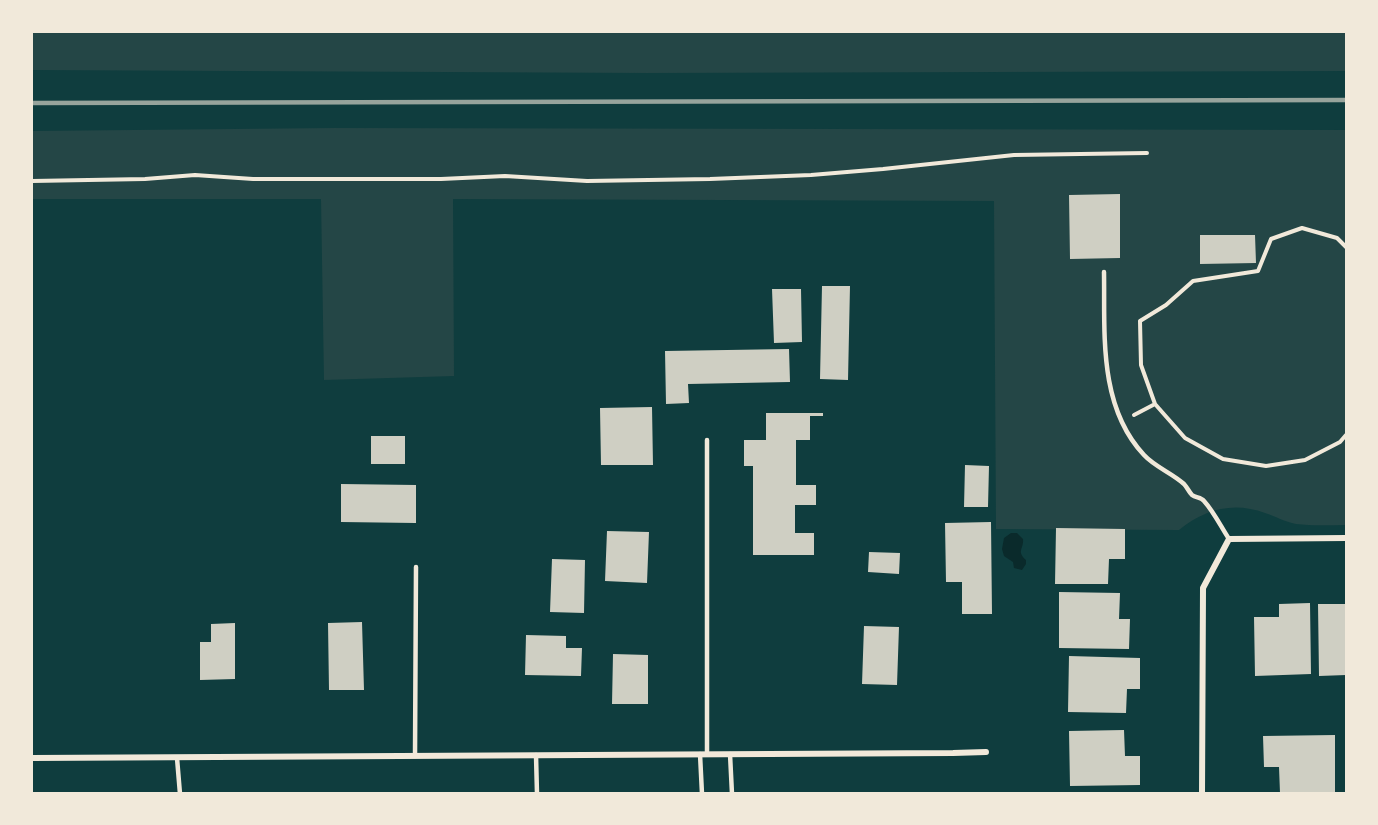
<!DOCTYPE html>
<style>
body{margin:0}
#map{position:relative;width:1378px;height:825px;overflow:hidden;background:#0f3d3e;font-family:"Open Sans",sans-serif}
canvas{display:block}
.frame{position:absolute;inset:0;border:33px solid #f1e9da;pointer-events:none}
</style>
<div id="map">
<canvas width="1378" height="825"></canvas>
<div class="frame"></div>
</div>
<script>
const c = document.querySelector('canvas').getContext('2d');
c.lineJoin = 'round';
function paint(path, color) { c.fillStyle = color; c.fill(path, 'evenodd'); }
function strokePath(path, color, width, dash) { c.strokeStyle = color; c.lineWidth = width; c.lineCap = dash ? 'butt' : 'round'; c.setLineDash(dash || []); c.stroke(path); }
const green = new Path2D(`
 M32 32H1346V71L647 73 32 70Z
 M334 128 1346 130V525C1330 525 1312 526 1296 524 1285 522 1275 516 1265 513 1234 501 1204 509 1179 530L996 529 994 201 453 199 454 376 324 380 321 199H32V131Z`);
const water = new Path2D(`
 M1011 533H1017L1023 539C1024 549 1016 551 1026 560V564L1022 570 1014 568 1013 562 1004 556 1002 549 1004 538Z`);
const building = new Path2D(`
 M1120 194V258L1070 259 1069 195Z
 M1200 235H1255L1256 263 1200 264Z
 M822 286H850L848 380 820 379Z
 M772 289H801L802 342 774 343Z
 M789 349 790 382 688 384 689 403 666 404 665 351Z
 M652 407 653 465H601L600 408Z
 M766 413H823V416H810V440H796V485H816V505H795V533H814V555H753V466H744V440H766Z
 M371 436H405V464H371Z
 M965 465 989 466 988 507H964Z
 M341 484 416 485V523L341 522Z
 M991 522 992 614H962V582H946L945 523Z
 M1056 528 1125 529V559H1109L1108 584H1055Z
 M607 531 649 532 647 583 605 581Z
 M869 552 900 553 899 574 868 572Z
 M552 559 585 560 584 613 550 612Z
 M1059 592 1120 593 1119 619H1130L1129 649 1059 648Z
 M1310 603 1311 674 1255 676 1254 617H1279V604Z
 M1318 604H1346V675L1319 676Z
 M362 622 364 690H329L328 623Z
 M235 623V679L200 680V642H211V624Z
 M864 626 899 627 897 685 862 684Z
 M526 635 566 636V648H582L581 676 525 675Z
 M613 654 648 655V704H612Z
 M1069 656 1140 658V689H1127L1126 713 1068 712Z
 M1124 730 1125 756H1140V785L1070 786 1069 731Z
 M1335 735V792L1280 793 1279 767H1264L1263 736Z`);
const path = new Path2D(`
 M32 181 145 179 195 175 253 179H441L505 176 587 181 710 179 811 175 883 169 1014 155 1147 153
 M1346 247 1337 238 1302 228 1271 239 1258 271 1193 281 1166 305 1140 321 1141 365 1155 404 1185 438 1223 459 1266 466 1305 460 1340 442 1346 435
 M1134 415 1155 404`);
const service = new Path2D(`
 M1104 272C1105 333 1098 406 1144 455 1155 467 1172 473 1184 484 1187 487 1189 492 1192 495 1196 498 1201 497 1204 501 1214 512 1221 527 1229 539
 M707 440V754
 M700 754 702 794
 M730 754 732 794
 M536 755 537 794
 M415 756 416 567
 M177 758 180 794`);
const minor = new Path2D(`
 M32 758 953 753 986 752
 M1202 794 1203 588 1229 539 1346 538`);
const rail = new Path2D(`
 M32 103 1346 100`);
paint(green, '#244646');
paint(water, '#0a2a2b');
paint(building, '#cfcfc3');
strokePath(path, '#f1e9da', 4);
strokePath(service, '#f1e9da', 4.5);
strokePath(minor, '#f1e9da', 6);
strokePath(rail, '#97a49c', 4.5);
</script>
